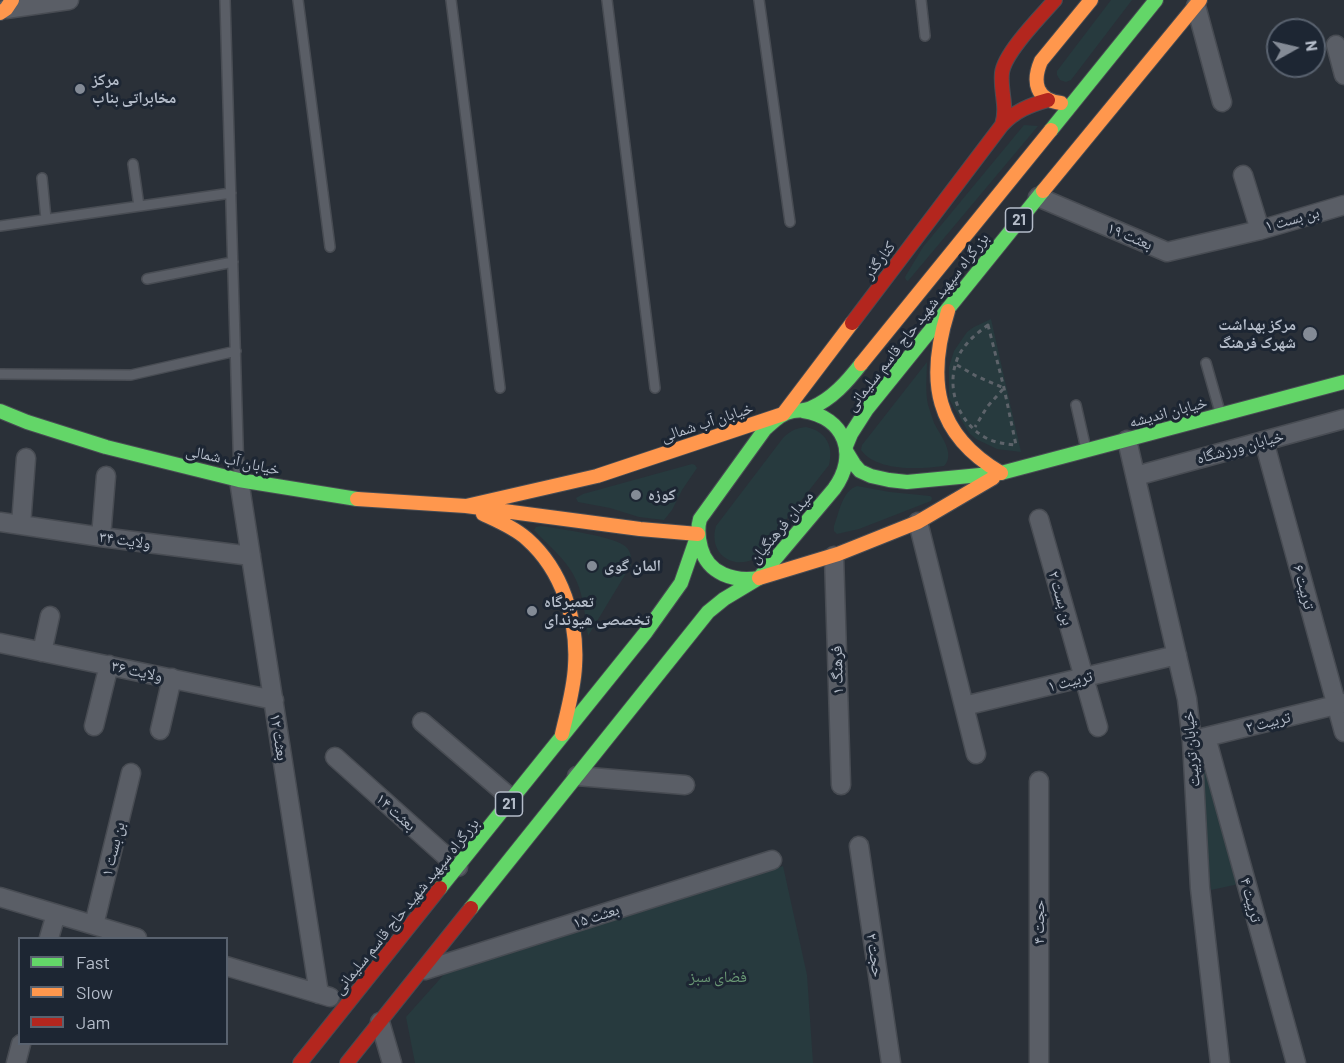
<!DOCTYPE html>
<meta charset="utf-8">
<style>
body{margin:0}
#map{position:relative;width:1344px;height:1063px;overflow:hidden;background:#2a3038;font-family:Barlow,sans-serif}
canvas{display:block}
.legend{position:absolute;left:18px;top:937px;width:210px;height:108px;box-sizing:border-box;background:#1d2633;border:2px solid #59626f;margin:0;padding:8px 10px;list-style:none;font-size:18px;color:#b4bcc9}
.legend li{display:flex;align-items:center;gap:12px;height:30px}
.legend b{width:30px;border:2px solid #59626f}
.north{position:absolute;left:1266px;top:18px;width:60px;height:60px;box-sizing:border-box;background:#1d2633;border:2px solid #59626f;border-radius:50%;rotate:82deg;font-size:16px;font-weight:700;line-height:24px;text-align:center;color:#b4bcc9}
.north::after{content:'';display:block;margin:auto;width:21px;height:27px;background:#848b96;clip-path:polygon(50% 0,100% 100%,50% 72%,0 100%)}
</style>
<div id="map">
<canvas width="1344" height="1063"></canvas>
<ul class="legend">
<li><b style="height:8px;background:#63d668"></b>Fast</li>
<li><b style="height:8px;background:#ff974d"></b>Slow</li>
<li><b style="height:8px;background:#b3261e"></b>Jam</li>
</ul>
<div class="north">N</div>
</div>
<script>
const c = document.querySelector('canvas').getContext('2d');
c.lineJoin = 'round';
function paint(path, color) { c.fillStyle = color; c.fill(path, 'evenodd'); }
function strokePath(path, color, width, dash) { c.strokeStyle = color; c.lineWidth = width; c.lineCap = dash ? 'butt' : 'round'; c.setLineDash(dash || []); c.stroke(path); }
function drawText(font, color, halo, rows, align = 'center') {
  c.font = font + ' Barlow,"Noto Naskh Arabic",sans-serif'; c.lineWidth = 6; c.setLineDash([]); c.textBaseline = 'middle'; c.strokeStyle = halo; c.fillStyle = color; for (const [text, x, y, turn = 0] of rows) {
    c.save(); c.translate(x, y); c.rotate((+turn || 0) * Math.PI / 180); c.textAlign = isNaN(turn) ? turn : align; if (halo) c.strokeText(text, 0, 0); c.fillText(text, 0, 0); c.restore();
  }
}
const green = new Path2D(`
 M1111 0H1132L1071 80 1066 82 1060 80 1057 75V71Z
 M1024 125 1038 126 908 281 906 280 905 277 923 247Z
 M991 319 1021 452 997 449 976 439 969 433 949 399V367L954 351 967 332 974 327Z
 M927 362C927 376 925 390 928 405 930 411 932 417 934 423 940 435 956 454 944 466 920 469 877 472 861 450L862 445Z
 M806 427C826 431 834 446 829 465L756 558C732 571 708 553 716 526L783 438C790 431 796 428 806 427Z
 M692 464 695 465 697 468 682 490 672 510 664 520 639 517 610 508 578 502 576 498 583 494Z
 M857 486 890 492 930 496 932 498 931 501 859 529 837 534 834 531V526C839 513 842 491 857 486Z
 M541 526C557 529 618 536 627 548 631 552 632 560 631 565L588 636C585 617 584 597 576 580 568 561 548 545 534 530L536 527Z
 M1206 766 1239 884 1211 890 1200 767Z
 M783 866 807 975 813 1063H415L406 1017 447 971Z`);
const path = new Path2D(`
 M988 325 1004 388 1016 445C1006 444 997 443 988 439 958 424 944 386 959 355 966 342 977 333 988 325Z
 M957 365 976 376 1004 388 987 407 975 427`);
const lane = new Path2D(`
 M225 0 239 477
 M298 0 330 247
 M451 0 500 388
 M607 0 655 388
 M759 0 790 222
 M921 0 925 36
 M133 164 139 206
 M42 178 46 219
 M0 226 231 193
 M147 279 233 262
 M1206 363 1220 412
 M0 374 131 375 236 351
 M1076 405 1086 449`);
const street = new Path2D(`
 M1196 6 1222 102
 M6 9 69 0
 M1336 45 1344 75
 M1243 175 1260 230 1344 205
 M1038 197 1167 252 1260 230
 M1127 440 1187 699 1192 741 1200 888 1220 1063
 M1264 441 1344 732
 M1136 476 1344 419
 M239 480 319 994
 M1039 519 1098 727
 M0 522 101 537 251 556
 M918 522 976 754
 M21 525 26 458
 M101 537 106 476
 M834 556 841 785
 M0 643 274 700
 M42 652 50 616
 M964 706 1177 655
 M422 722 512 799
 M94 726 109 665
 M160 730 172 678
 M1206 737 1296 1063
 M1194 740 1344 703
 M335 757 458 867
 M577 776 685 785
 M859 846 891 1063
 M0 897 137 938
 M94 925 131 773
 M49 938 56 914
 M226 966 330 997
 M425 970 772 860
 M380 1022 392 1063
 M16 1063 21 1044
 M1039 1063V781`);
const fast = new Path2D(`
 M1051 130 1156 0
 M0 411 27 422 106 447 239 480 357 499
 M803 411C845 417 859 455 834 489L759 578C734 582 708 574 701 548 698 537 697 529 700 519L765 429C773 422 781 413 793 411 800 410 805 411 811 408 832 399 847 382 861 364
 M846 446 851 434 867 409 1043 191
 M846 451 854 464 860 471 871 476 889 480 907 482 1001 473 1344 382
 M440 888 646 632 681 583 698 534
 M471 908 708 612 724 599 759 578`);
const slow = new Path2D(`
 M0 13 6 9 12 0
 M1061 103C1036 100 1032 82 1041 61L1091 0
 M1043 191 1200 0
 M948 311C926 381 935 434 1001 473
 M861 364 1051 130
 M357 499 466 506 640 529 698 534
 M466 506 597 476 783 414 852 323
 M483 514C498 521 515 528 527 539 562 570 578 620 575 666 574 689 567 712 562 734
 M759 578 838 554 918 522 993 478`);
const jam = new Path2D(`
 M1002 125C1008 107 1000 91 1002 73 1004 53 1041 16 1055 0
 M852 323 1002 125C1015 111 1030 105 1048 100
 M300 1063 440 888
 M347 1063 471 908`);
const markers = [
 [80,89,6,"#848b96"],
 [1310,334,8,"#848b96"],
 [636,495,6,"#848b96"],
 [592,566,6,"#848b96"],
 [532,611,6,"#848b96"]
];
const shields = [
 [1019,220,27],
 [509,804,27]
];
const shieldNames = [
 ["21",1019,220],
 ["21",509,804]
];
const poiNames = [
 ["مرکز",92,80],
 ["مخابراتی بناب",92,98],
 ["مرکز بهداشت",1296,325,"right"],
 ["شهرک فرهنگ",1296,343,"right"],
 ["کوزه",648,495],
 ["المان گوی",604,566],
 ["تعمیرگاه",544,602],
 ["تخصصی هیوندای",544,620]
];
const streetNames = [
 ["بن بست ۱",1292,219,-15],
 ["بعثت ۱۹",1130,236,23],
 ["کنارگذر",879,260,-53],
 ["بزرگراه سپهبد شهید حاج قاسم سلیمانی",917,322,-52],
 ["خیابان اندیشه",1168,412,-15],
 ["خیابان آب شمالی",707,422,-18],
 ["خیابان ورزشگاه",1240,447,-15],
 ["خیابان آب شمالی",233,460,12],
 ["میدان فرهنگیان",781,527,-50],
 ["ولایت ۳۴",125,540,8],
 ["تربیت ۶",1304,587,75],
 ["بن بست ۲",1061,598,74],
 ["فرهنگ ۱",837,670,-92],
 ["ولایت ۳۶",137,671,12],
 ["تربیت ۱",1070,681,-14],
 ["تربیت ۲",1268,722,-14],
 ["بعثت ۱۲",279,737,81],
 ["خیابان تربیت",1191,749,-95],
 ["بعثت ۱۴",396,812,42],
 ["بن بست ۱",113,849,-76],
 ["تربیت ۴",1251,900,75],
 ["بزرگراه سپهبد شهید حاج قاسم سلیمانی",406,906,-51],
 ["بعثت ۱۵",596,916,-18],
 ["حجت ۴",1039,922,-90],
 ["حجت ۲",875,955,81]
];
const parkNames = [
 ["فضای سبز",718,977]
];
paint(green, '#273a3e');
strokePath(lane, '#484c53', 12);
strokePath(street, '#484c53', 21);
strokePath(fast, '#484c53', 16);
strokePath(slow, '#484c53', 16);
strokePath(jam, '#484c53', 16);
strokePath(path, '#5d636a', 3, [4.5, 4.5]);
strokePath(lane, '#5a5e66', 9);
strokePath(street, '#5a5e66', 18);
strokePath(fast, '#63d668', 14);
strokePath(slow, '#ff974d', 14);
strokePath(jam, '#b3261e', 14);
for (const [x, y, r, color] of markers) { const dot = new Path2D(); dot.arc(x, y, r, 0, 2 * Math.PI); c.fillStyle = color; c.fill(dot); strokePath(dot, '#1d2633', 2); }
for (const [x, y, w] of shields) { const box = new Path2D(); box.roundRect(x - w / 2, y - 12, w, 24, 4.5); c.fillStyle = '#1d2633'; c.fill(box); strokePath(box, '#b4bcc9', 1.5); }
drawText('bold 15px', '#b4bcc9', null, shieldNames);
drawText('bold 16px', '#b4bcc9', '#1d2633', poiNames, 'left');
drawText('16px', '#b4bcc9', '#1d2633', streetNames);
drawText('16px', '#6b9a76', '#1d2633', parkNames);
</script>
